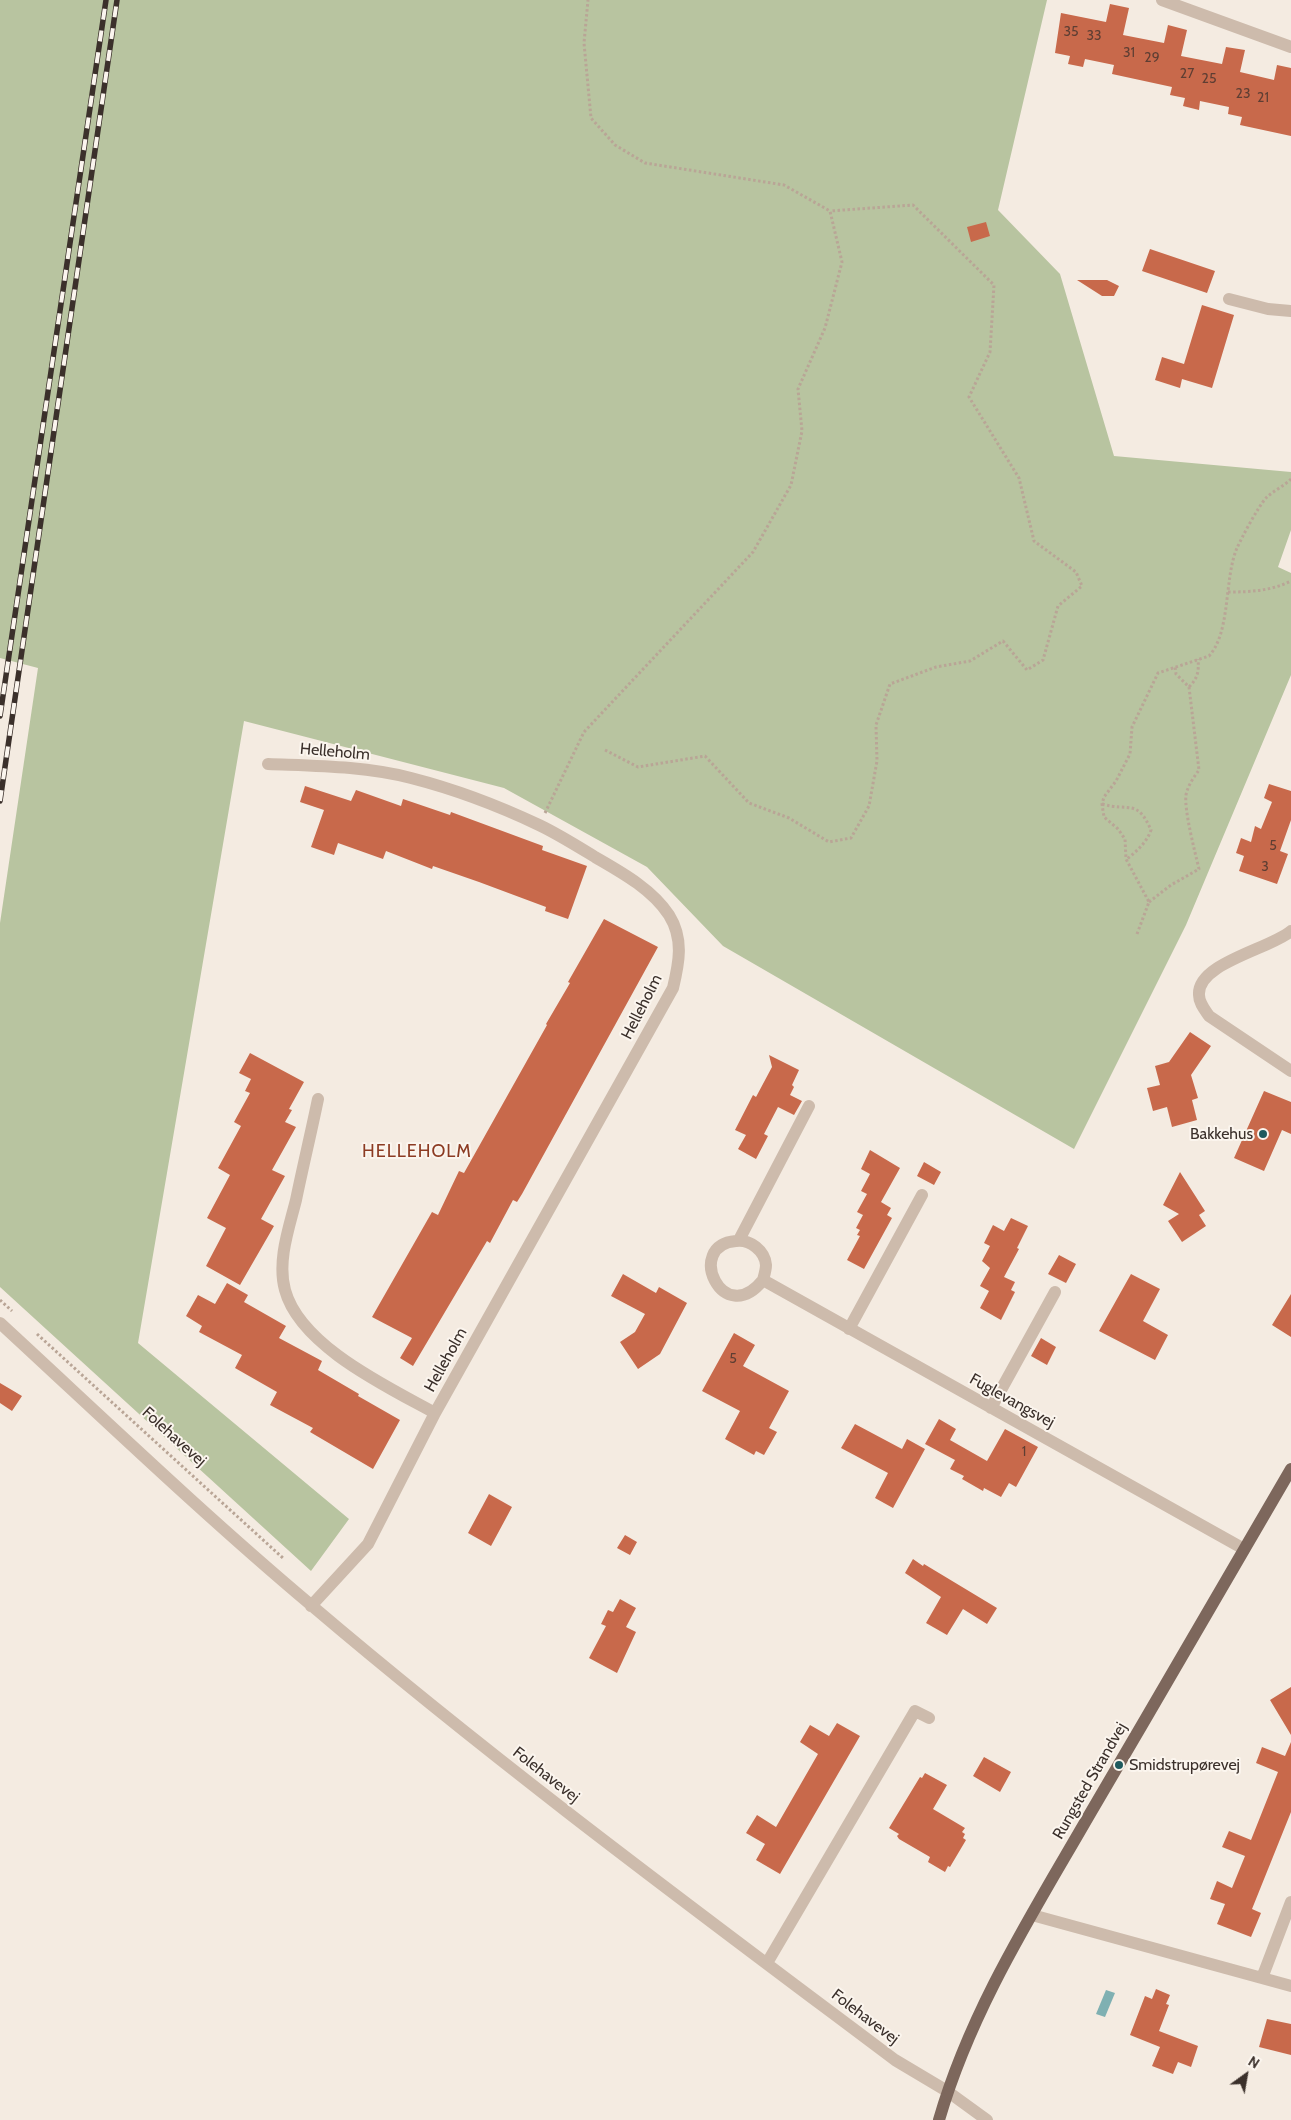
<!DOCTYPE html>
<meta charset="utf-8">
<style>
body{margin:0}
#map{position:relative;width:1291px;height:2120px;overflow:hidden;background:#f4ebe1;font-family:Cabin,sans-serif}
canvas{display:block}
.north{position:absolute;left:1221px;top:2050px;width:50px;height:50px;-webkit-text-stroke:4px #fbf5ee;paint-order:stroke;rotate:32deg;font-size:14px;font-weight:700;line-height:20px;text-align:center;color:#3b302b}
.north::after{content:'';display:block;margin:auto;width:18px;height:22px;background:#3b302b;clip-path:polygon(50% 0,100% 100%,50% 72%,0 100%)}
</style>
<div id="map">
<canvas width="1291" height="2120"></canvas>
<div class="north">N</div>
</div>
<script>
const c = document.querySelector('canvas').getContext('2d');
c.lineJoin = 'round';
function paint(path, color) { c.fillStyle = color; c.fill(path, 'evenodd'); }
function strokePath(path, color, width, dash) { c.strokeStyle = color; c.lineWidth = width; c.lineCap = dash ? 'butt' : 'round'; c.setLineDash(dash || []); c.stroke(path); }
function drawText(font, color, halo, rows, align = 'center') {
  c.font = font + ' Cabin,sans-serif'; c.lineWidth = 4; c.setLineDash([]); c.textBaseline = 'middle'; c.strokeStyle = halo; c.fillStyle = color; for (const [text, x, y, turn = 0] of rows) {
    c.save(); c.translate(x, y); c.rotate((+turn || 0) * Math.PI / 180); c.textAlign = isNaN(turn) ? turn : align; if (halo) c.strokeText(text, 0, 0); c.fillText(text, 0, 0); c.restore();
  }
}
const green = new Path2D(`
 M0 0H1047L998 210 1060 274 1114 456 1291 472V530L1278 567 1291 573V675L1186 925 1074 1149 723 946 647 867 504 788 244 721 138 1343 349 1519 311 1571 0 1287V923L38 668 0 658Z`);
const water = new Path2D(`
 M1106 1990 1115 1993 1105 2017 1096 2014Z`);
const building = new Path2D(`
 M1110 4 1129 8 1123 35 1164 43 1168 25 1187 30 1181 56 1222 64 1226 47 1245 50 1240 72 1274 80 1277 65 1291 68V136L1240 125 1242 117 1228 114 1229 107 1200 101 1199 110 1183 106 1185 98 1170 95 1172 87 1112 74 1114 65 1085 59 1083 67 1068 64 1070 56 1055 53 1061 13 1106 22Z
 M986 222 990 236 971 242 967 227Z
 M1150 249 1215 271 1207 293 1142 271Z
 M1077 280H1107L1119 286 1114 296H1102Z
 M1202 305 1234 315 1212 388 1182 379 1180 388 1155 380 1162 357 1184 364Z
 M1269 784 1291 791V820L1280 851 1288 854 1277 884 1239 871 1244 856 1236 853 1241 838 1251 842 1255 826 1261 829 1272 802 1264 798Z
 M305 786 351 801 356 790 401 806 403 799 450 815 451 812 543 846 542 850 587 866 568 919 545 911 546 907 479 882 433 866 432 869 386 851 383 859 338 843 334 855 311 847 324 810 300 802Z
 M604 919 658 947 522 1194 517 1202 513 1200 490 1243 487 1241 413 1366 400 1358 412 1338 372 1317 432 1212 438 1215 459 1171 464 1173 547 1025 546 1024 570 983 568 982Z
 M1190 1032 1211 1046 1191 1075 1198 1098 1192 1100 1197 1120 1172 1127 1167 1107 1153 1111 1147 1088 1160 1085 1155 1066 1169 1062Z
 M250 1053 304 1082 289 1109 292 1110 285 1122 296 1127 272 1170 285 1176 261 1219 274 1226 240 1285 206 1266 226 1228 207 1218 230 1175 218 1168 241 1126 234 1122 250 1093 245 1091 251 1079 239 1073Z
 M769 1055 799 1070 792 1085 794 1087 790 1095 802 1101 794 1115 778 1107 764 1134 768 1136 756 1159 738 1149 746 1135 735 1130 753 1095 756 1097 772 1067Z
 M1264 1091 1291 1102V1134L1282 1130 1264 1171 1234 1158Z
 M870 1150 900 1168 881 1202 891 1208 887 1215 892 1218 864 1269 847 1260 860 1236 857 1235 860 1230 856 1228 863 1215 857 1212 867 1194 861 1191 870 1174 861 1169Z
 M924 1162 941 1172 934 1185 917 1176Z
 M1180 1172 1205 1211 1199 1215 1206 1226 1182 1242 1168 1221 1179 1214 1163 1205Z
 M1011 1218 1028 1226 1017 1248 1019 1249 1004 1277 1015 1282 1011 1290 1015 1292 1001 1320 980 1308 989 1291 980 1286 990 1268 982 1261 990 1246 984 1243 993 1225 1004 1231Z
 M1059 1255 1076 1264 1066 1283 1048 1274Z
 M623 1274 656 1293 659 1287 687 1303 660 1354 638 1369 620 1342 635 1332 645 1314 611 1296Z
 M1131 1274 1160 1289 1143 1321 1168 1335 1155 1360 1099 1331Z
 M227 1283 248 1295 244 1302 286 1326 279 1338 322 1361 318 1370 359 1394 358 1396 400 1420 373 1469 310 1432 313 1428 270 1405 277 1392 235 1368 242 1355 199 1332 202 1326 186 1316 198 1295 215 1304Z
 M1291 1294V1337L1272 1325Z
 M734 1333 755 1345 743 1366 789 1391 769 1428 777 1432 764 1455 756 1451 754 1455 725 1439 740 1411 702 1391Z
 M1041 1338 1056 1347 1047 1365 1031 1356Z
 M0 1383 22 1396 12 1411 0 1403Z
 M939 1419 956 1429 950 1440 987 1461 1005 1429 1038 1447 1016 1487 1009 1483 1001 1497 984 1488 983 1491 962 1479 964 1476 950 1469 955 1460 925 1444Z
 M855 1424 902 1449 907 1439 925 1449 893 1508 875 1498 888 1473 841 1448Z
 M489 1494 512 1507 491 1546 468 1533Z
 M625 1535 637 1542 630 1555 617 1548Z
 M913 1559 923 1566 924 1564 997 1608 987 1624 963 1609 947 1635 926 1623 941 1597 905 1573Z
 M620 1599 636 1608 626 1627 636 1632 617 1673 589 1658 606 1626 601 1624 608 1610 613 1612Z
 M1291 1687V1735L1270 1700Z
 M837 1723 860 1736 780 1874 756 1860 765 1844 746 1833 757 1815 776 1827 818 1754 800 1742 810 1725 829 1736Z
 M1291 1742V1812L1252 1909 1261 1913 1251 1937 1217 1924 1225 1904 1210 1899 1217 1881 1232 1888 1245 1856 1222 1847 1229 1831 1251 1840 1278 1772 1256 1763 1262 1747 1285 1756Z
 M984 1757 1011 1772 1000 1792 973 1776Z
 M925 1773 947 1785 933 1809 965 1828 962 1832 965 1834 963 1838 966 1840 950 1867 948 1866 945 1872 928 1862 930 1857 899 1839 897 1836 899 1834 889 1828 920 1777 922 1778Z
 M1156 1989 1170 1995 1166 2004 1169 2005 1159 2031 1198 2046 1191 2067 1178 2062 1173 2074 1152 2066 1160 2047 1130 2035 1145 1996 1152 1999Z
 M1267 2019 1291 2024V2055L1259 2047Z`);
const path = new Path2D(`
 M1228 592C1251 592 1270 591 1291 581
 M1189 687C1198 678 1199 671 1198 659
 M605 750 638 767 705 756 749 803 789 818 829 842 851 838 869 806 877 761 876 725 890 684 936 667 970 661 1003 641 1027 670 1043 660 1058 606 1082 586 1076 572 1034 541 1019 478 969 397 990 352 994 285 913 205 830 211
 M1102 804C1129 812 1137 798 1151 830 1147 842 1137 851 1127 859
 M545 813 584 732 753 552 791 485 802 431 798 389 825 328 842 262 830 211 784 185 645 163 615 145 591 118 584 43 588 0
 M1149 902 1171 885 1199 869C1195 852 1184 810 1186 795 1188 785 1194 777 1199 770L1189 687 1176 674 1175 666
 M1137 934 1149 902 1126 859 1125 839 1118 829 1104 817 1102 804 1104 797 1116 781 1130 754 1132 727 1158 673 1209 656C1231 632 1224 578 1237 548 1242 537 1258 507 1266 498 1273 491 1284 486 1291 479
 M0 1300 12 1311
 M37 1334 284 1559`);
const minor = new Path2D(`
 M1162 0 1291 47
 M1229 299 1268 309 1291 311
 M268 764C316 766 364 766 411 778 454 789 499 806 539 825 558 834 577 846 595 857 621 872 652 889 669 915 684 939 679 963 673 988L435 1413 368 1544 311 1606
 M1291 931C1270 949 1197 963 1199 995 1199 1003 1205 1010 1209 1016L1291 1071
 M318 1099C311 1133 303 1166 296 1200 289 1228 277 1261 285 1290 300 1346 388 1387 435 1413
 M739 1240 809 1106
 M763 1280C764 1276 766 1270 766 1265 765 1251 750 1239 736 1241 684 1245 723 1330 763 1280L1244 1549
 M0 1323C103 1418 204 1515 311 1605 499 1765 698 1912 895 2060L947 2091 987 2120
 M849 1329 922 1195
 M991 1408 1055 1292
 M1032 1915 1291 1986
 M767 1963 915 1711 929 1718
 M1262 1978 1291 1902`);
const major = new Path2D(`
 M939 2120C971 2009 1034 1911 1091 1812 1158 1698 1224 1584 1291 1469`);
const rail = new Path2D(`
 M0 716 106 0
 M0 801 117 0`);
const markers = [
 [1263,1134,5,"#1f5a5e"],
 [1119,1765,5,"#1f5a5e"]
];
const numberNames = [
 ["35",1071,32],
 ["33",1094,36],
 ["31",1129,53],
 ["29",1152,58],
 ["27",1187,74],
 ["25",1209,79],
 ["23",1243,94],
 ["21",1263,98],
 ["5",1273,846],
 ["3",1265,867],
 ["5",733,1359],
 ["1",1024,1452]
];
const streetNames = [
 ["Helleholm",335,752,5],
 ["Helleholm",642,1007,-63],
 ["Helleholm",446,1360,-61],
 ["Fuglevangsvej",1012,1401,29],
 ["Folehavevej",174,1437,42],
 ["Folehavevej",546,1775,38],
 ["Rungsted Strandvej",1090,1781,-60],
 ["Folehavevej",865,2017,37]
];
const poiNames = [
 ["Bakkehus",1253,1134],
 ["Smidstrupørevej",1129,1765,"left"]
];
const neighbourhoodNames = [
 ["HELLEHOLM",417,1152]
];
paint(green, '#b8c4a0');
paint(water, '#7fb0b2');
paint(building, '#c8694b');
strokePath(path, '#b9a596', 3, [2.5, 2.5]);
strokePath(minor, '#cdbbac', 12);
strokePath(major, '#7d675c', 12);
strokePath(rail, '#3b302b', 5.5);
strokePath(rail, '#fbf5ee', 4, [11]);
for (const [x, y, r, color] of markers) { const dot = new Path2D(); dot.arc(x, y, r, 0, 2 * Math.PI); c.fillStyle = color; c.fill(dot); strokePath(dot, '#fbf5ee', 2); }
drawText('14px', '#5e3e33', null, numberNames);
drawText('16px', '#3b302b', '#fbf5ee', streetNames);
drawText('16px', '#3b302b', '#fbf5ee', poiNames, 'right');
c.letterSpacing = '1px';
drawText('18px', '#8c3b22', '#fbf5ee', neighbourhoodNames);
c.letterSpacing = '0px';
</script>
